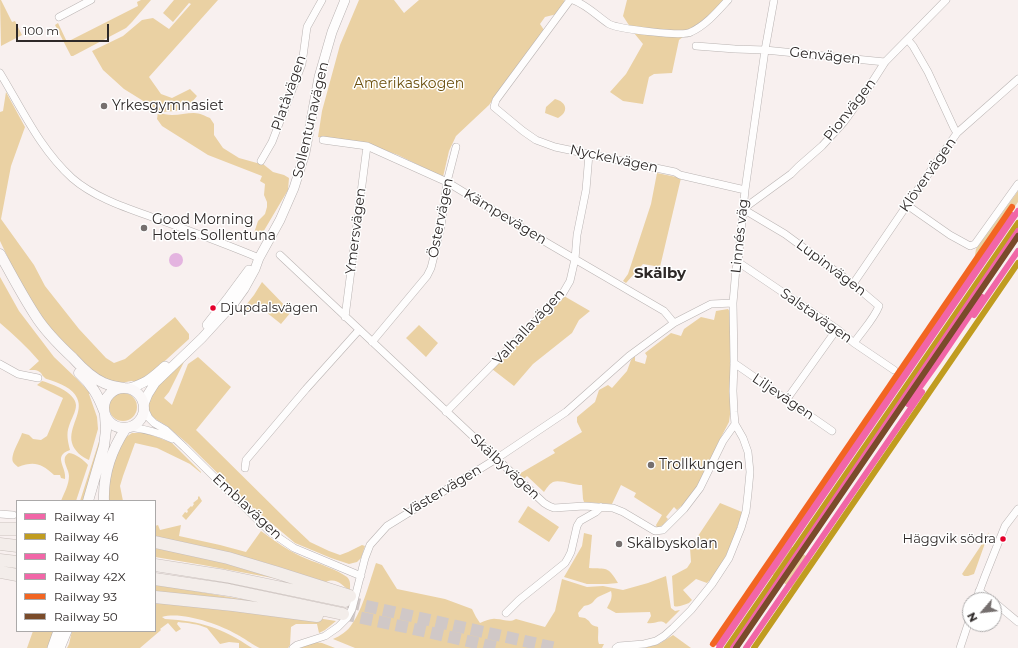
<!DOCTYPE html>
<meta charset="utf-8">
<style>
body{margin:0}
#map{position:relative;width:1018px;height:648px;overflow:hidden;background:#f8f0ef;font-family:Montserrat,sans-serif}
canvas{display:block}
.legend{position:absolute;left:16px;top:500px;width:140px;height:132px;box-sizing:border-box;background:#fff;border:1px solid #aba9a9;margin:0;padding:5px 7px;list-style:none;font-size:12px;color:#2e2928}
.legend li{display:flex;align-items:center;gap:8px;height:20px}
.legend b{width:20px;border:1px solid #aba9a9}
.north{position:absolute;left:962px;top:592px;width:40px;height:40px;box-sizing:border-box;background:#fff;border:1px solid #aba9a9;border-radius:50%;rotate:242deg;font-size:11px;font-weight:700;line-height:16px;text-align:center;color:#2e2928}
.north::after{content:'';display:block;margin:auto;width:14px;height:18px;background:#756f6e;clip-path:polygon(50% 0,100% 100%,50% 72%,0 100%)}
.scale{position:absolute;left:16px;top:24px;width:93px;height:18px;box-sizing:border-box;border:2px solid #2e2928;border-top:0;padding-left:5px;font-size:12px;line-height:14px;white-space:nowrap;color:#2e2928;-webkit-text-stroke:3px #fff;paint-order:stroke}
</style>
<div id="map">
<canvas width="1018" height="648"></canvas>
<ul class="legend">
<li><b style="height:5px;background:#f166a7"></b>Railway 41</li>
<li><b style="height:5px;background:#c09c20"></b>Railway 46</li>
<li><b style="height:5px;background:#f166a7"></b>Railway 40</li>
<li><b style="height:5px;background:#f166a7"></b>Railway 42X</li>
<li><b style="height:5px;background:#f26522"></b>Railway 93</li>
<li><b style="height:5px;background:#7a4b2a"></b>Railway 50</li>
</ul>
<div class="north">N</div>
<div class="scale">100 m</div>
</div>
<script>
const c = document.querySelector('canvas').getContext('2d');
c.lineJoin = 'round';
function paint(path, color) { c.fillStyle = color; c.fill(path, 'evenodd'); }
function strokePath(path, color, width, dash) { c.strokeStyle = color; c.lineWidth = width; c.lineCap = dash ? 'butt' : 'round'; c.setLineDash(dash || []); c.stroke(path); }
function drawText(font, color, halo, rows, align = 'center') {
  c.font = font + ' Montserrat,sans-serif'; c.lineWidth = 3; c.setLineDash([]); c.textBaseline = 'middle'; c.strokeStyle = halo; c.fillStyle = color; for (const [text, x, y, turn = 0] of rows) {
    c.save(); c.translate(x, y); c.rotate((+turn || 0) * Math.PI / 180); c.textAlign = isNaN(turn) ? turn : align; if (halo) c.strokeText(text, 0, 0); c.fillText(text, 0, 0); c.restore();
  }
}
const green = new Path2D(`
 M0 0H1L12 22 15 21 22 35 1 46Z
 M141 0H151L132 22 126 28 73 56H71L55 25 58 23 67 42 138 6 137 2Z
 M174 0H218L149 77 161 94 172 98 190 89 197 96 192 102 176 111 161 112 124 89 103 70 92 51 123 36 142 20 153 18 169 29 191 4 189 3 173 22 163 13Z
 M359 0H394L404 13 419 0H563L566 1 557 14 545 17 540 24 544 30 489 105 456 136 449 151 443 177 398 155 376 147 318 137 322 111 340 45Z
 M627 0H725L699 24 679 40 672 73 654 74 649 77 643 104 623 101 610 92 626 74 643 44 634 33 623 16Z
 M6 92 25 127 11 166 1 219 34 265 45 286 79 329 106 358 114 363 125 359 175 317 189 334V339L156 369 138 381H131L121 383 110 381 89 370 54 335 23 289 0 241V112L3 111Z
 M555 99C567 102 569 112 558 118L545 113 546 107Z
 M158 112C171 118 182 113 194 113 200 113 205 116 210 118L214 124V135L223 148 239 158 257 163 263 164 273 172 284 175 289 178 288 190 259 239 254 233 258 221 265 214 267 207V202L264 195 265 184 260 181 262 176 208 155 162 126 157 119Z
 M657 173 681 178 660 267 643 264 626 283 623 281 628 274 651 204Z
 M1018 191V202L976 263 974 261 976 249Z
 M0 277 19 311 54 357 77 379 90 393 89 394 97 417 98 429 89 460C82 457 74 451 72 443 68 427 84 412 77 398 73 388 59 383 50 380 48 379 45 379 44 377 42 376 42 374 41 373 37 369 33 370 29 370L39 361C27 347 14 335 0 323Z
 M262 282 291 312 281 324 256 304 246 314 242 310 254 295Z
 M564 296 590 311 579 320 572 333 533 364 514 386 492 369Z
 M728 309 730 312V314L731 407 729 422 718 443 704 475 694 492 687 501 677 510 674 507 666 517 668 519 663 525 657 528 656 525 662 515 634 497 636 493 621 485 612 504 584 502 583 499 582 485C574 485 559 479 553 482 549 484 546 489 544 492L527 476 524 479 519 474 555 453 553 450 582 432 577 422V417L595 402 599 390 608 385 612 388 627 371 631 360 635 356V361L645 364 647 356 645 353 671 333 681 336 684 329 701 317 714 320 716 311Z
 M419 325 438 343 426 357 406 338Z
 M198 357 231 387 196 430 291 524 310 542 329 551 340 555 348 552 362 545 365 546 361 558 357 562 349 564 331 558 295 543 251 506 188 444 167 426 152 417 148 408 150 396 163 379 184 362 169 392 164 398 172 405 188 364Z
 M42 381C52 384 75 392 76 405 76 412 71 419 69 426 66 434 68 442 70 450 52 456 67 467 65 479L61 478 60 475H54C41 463 34 461 18 467 16 465 14 464 13 462 10 455 20 440 22 433L29 435 33 439 41 440 47 436 63 398 37 385Z
 M109 407a14 14 0 1 1 28 0a14 14 0 1 1-28 0Z
 M132 433H145L157 437 172 443 201 472V473L190 464 157 448 135 443 123 476 120 486 123 501H108L111 469 123 439Z
 M101 435 102 440 83 501H80Z
 M69 453C76 454 84 460 88 465L76 501H61C64 493 69 485 69 476 69 470 63 463 65 457 66 455 67 454 69 453Z
 M199 496 202 501 186 520 182 516 185 512 187 513 188 511 187 510 191 506 192 507 194 504 193 503 198 499V497Z
 M720 503 742 512C736 533 724 568 707 583L696 579 683 590 692 600 689 603C685 604 679 608 674 606L672 576 687 568 691 562 690 548Z
 M528 506 559 527 549 542 518 522Z
 M158 525 160 530 181 525 179 536 220 545 246 552 261 531C276 542 290 552 307 559 317 563 338 570 347 577 351 581 350 585 350 591 342 585 336 577 326 582L155 538V526Z
 M989 532 974 574 968 576H964L962 574 980 547Z
 M584 533 592 535 589 568C607 569 608 566 618 583L607 584H587L564 577 582 546Z
 M787 544 814 561 794 590 768 572Z
 M155 547 245 567 294 582 203 565 155 557Z
 M376 563 382 565 397 589 445 599 472 609 476 617 480 623C485 621 491 618 496 619 504 619 509 623 516 619L545 627 555 611 562 579 587 587 603 586 623 590 648 583 666 576 671 608 675 611 680 610 666 624C660 618 655 625 647 623L651 616 650 612 616 613 607 608C610 602 613 598 611 591 607 593 602 595 598 597 592 601 595 604 584 606L578 613 579 617 585 618 589 621C591 625 594 626 598 627 599 633 597 639 599 644H604L602 648H355L333 639C340 636 348 631 352 624 363 609 370 580 376 563Z
 M155 584 269 604 155 592Z
 M155 599 233 605 336 621 325 630 319 633 317 624H296L291 627 290 645 288 648C280 648 267 648 260 648 256 647 241 636 236 634 219 624 181 611 162 617L165 619C201 621 222 628 252 648H239V643L229 642 220 644 207 628C198 624 188 623 178 622L177 624 181 629 176 632 168 623 160 629 161 630 140 648H67L69 644 72 631H155Z
 M33 631H54L49 648H27Z
 M673 635 691 648H644L659 644Z
 M315 642 322 643 335 648H299Z`);
const water = new Path2D(`
 M169 260a7 7 0 1 1 14 0a7 7 0 1 1-14 0Z`);
const motorwayTunnel = new Path2D(`
 M348 602 556 648
 M343 614 410 628 499 648`);
const minor = new Path2D(`
 M570 0 496 100 494 107 523 131 536 140 555 147 675 172 680 175 745 190
 M573 0C587 5 597 16 609 24 619 29 683 37 691 32 706 25 717 12 728 0
 M59 17 91 0
 M908 40 913 46 928 72 954 128 957 133
 M696 46 735 49 765 50 885 62
 M0 73C22 109 40 149 72 178 96 199 130 209 160 220 193 232 226 244 259 258
 M323 140 367 146 447 182 549 244 664 311 674 323
 M261 161 272 142 302 64 307 27 322 0
 M907 205 950 235 970 246 975 244 1018 184
 M280 255 544 503 549 506 554 508 584 506 613 508 623 512 655 531 663 530 684 509 700 488 723 441 735 424
 M738 262 837 329 854 343 894 370
 M853 284 931 170 957 133 1018 79
 M345 317 367 146
 M372 342 427 276 431 268 435 252 441 226 447 182 456 147
 M854 343C862 331 874 319 879 306L853 284 785 234 743 209 791 174 798 167 822 146 844 122 869 87 885 62 946 0
 M734 363 832 431
 M0 364 18 374 38 378
 M787 399 837 329
 M144 408 149 418 154 423 166 430 184 447 269 531 294 548 361 576
 M446 412 563 293 570 281 575 259 577 235 586 190 589 154
 M129 427C144 429 159 432 172 439
 M245 468 246 460 306 389 359 330
 M0 514 13 515
 M979 591 991 600
 M976 600 985 576 1005 526 1018 509
 M994 602 1018 622
 M506 613 519 600 565 563 568 558 571 552 577 526 580 521 596 512 601 507
 M293 648 297 645 325 636 338 627 347 618 352 609 365 558 370 545 387 526 496 459 566 412 629 356 674 323 711 304 733 303
 M616 648 619 646 644 644 656 641 664 636 673 628 691 610 712 584 729 558 741 528 746 511 748 493 750 472 748 452 743 438 735 424 734 412 733 391 734 363 733 303 736 268 738 262 745 190 765 50 774 0
 M960 648 970 618`);
const tertiary = new Path2D(`
 M207 325 229 297 249 270
 M129 388C147 383 151 378 165 366
 M144 404 148 394 155 383 202 338 234 303 244 289 255 269 259 258 280 220 294 188 305 153 319 77 332 32 345 0
 M52 648 58 631
 M60 648 67 631`);
const secondary = new Path2D(`
 M0 254C11 274 22 295 35 315 45 331 59 345 73 358 82 368 92 378 104 383 110 386 117 387 124 388
 M79 373C92 385 98 395 104 411
 M104 408a20 20 0 1 1 40 0a20 20 0 1 1-40 0Z
 M88 501 104 446 106 430 105 415
 M104 501C103 475 112 449 126 428`);
const motorway = new Path2D(`
 M0 529H17
 M155 542 228 558 278 573 350 596
 M0 544 17 546
 M0 560 17 562
 M155 565 225 576 345 601
 M0 572 17 575
 M155 579 229 590 343 614
 M155 597 233 605 317 616`);
const rail1 = new Path2D(`
 M974 315 1018 251
 M908 404 938 362 982 297
 M719 648 1018 211
 M746 648 922 392`);
const rail2 = new Path2D(`
 M727 648 1018 223
 M754 648 1018 263`);
const rail3 = new Path2D(`
 M733 648 1018 231`);
const rail4 = new Path2D(`
 M719 644 1012 215`);
const rail5 = new Path2D(`
 M713 644 1012 207`);
const rail6 = new Path2D(`
 M736 648 1018 236`);
const markers = [
 [104,106,4,"#756f6e"],
 [144,228,4,"#756f6e"],
 [213,308,3.5,"#e4002b"],
 [651,465,4,"#756f6e"],
 [1003,539,3.5,"#e4002b"],
 [619,544,4,"#756f6e"]
];
const busNames = [
 ["Djupdalsvägen",220,308],
 ["Häggvik södra",996,539,"right"]
];
const streetNames = [
 ["Genvägen",825,56,6],
 ["Platåvägen",289,93,-71],
 ["Pionvägen",850,110,-52],
 ["Sollentunavägen",311,120,-77],
 ["Nyckelvägen",614,159,12],
 ["Klövervägen",928,175,-55],
 ["Kämpevägen",505,217,31],
 ["Östervägen",441,218,-79],
 ["Ymersvägen",356,231,-83],
 ["Linnés väg",740,236,-84],
 ["Lupinvägen",831,268,37],
 ["Salstavägen",816,316,35],
 ["Valhallavägen",529,327,-47],
 ["Liljevägen",783,397,34],
 ["Skälbyvägen",505,467,43],
 ["Västervägen",443,491,-31],
 ["Emblavägen",247,507,43]
];
const parkNames = [
 ["Amerikaskogen",409,84]
];
const poiNames = [
 ["Yrkesgymnasiet",112,106],
 ["Good Morning",152,220],
 ["Hotels Sollentuna",152,236],
 ["Trollkungen",659,465],
 ["Skälbyskolan",627,544]
];
const neighbourhoodNames = [
 ["Skälby",660,274]
];
paint(green, '#ead1a3');
paint(water, '#e4b4e0');
strokePath(motorwayTunnel, '#d0c8c7', 12, [12, 6]);
strokePath(minor, '#b9b3b2', 8);
strokePath(tertiary, '#b9b3b2', 10);
strokePath(secondary, '#b9b3b2', 11);
strokePath(motorway, '#c8bfbb', 13);
strokePath(minor, '#fefdfd', 7);
strokePath(tertiary, '#fefdfd', 9);
strokePath(secondary, '#fbf8f8', 10);
strokePath(motorway, '#f3edea', 12);
strokePath(rail1, '#f166a7', 6);
strokePath(rail2, '#c09c20', 6);
strokePath(rail3, '#f166a7', 6);
strokePath(rail4, '#f166a7', 6);
strokePath(rail5, '#f26522', 6);
strokePath(rail6, '#7a4b2a', 6);
for (const [x, y, r, color] of markers) { const dot = new Path2D(); dot.arc(x, y, r, 0, 2 * Math.PI); c.fillStyle = color; c.fill(dot); strokePath(dot, '#fff', 1.5); }
drawText('13px', '#2e2928', '#fff', busNames, 'left');
drawText('14px', '#2e2928', '#fff', streetNames);
drawText('14px', '#6c500f', '#fff', parkNames);
drawText('14px', '#2e2928', '#fff', poiNames, 'left');
drawText('bold 15px', '#2e2928', '#fff', neighbourhoodNames);
</script>
